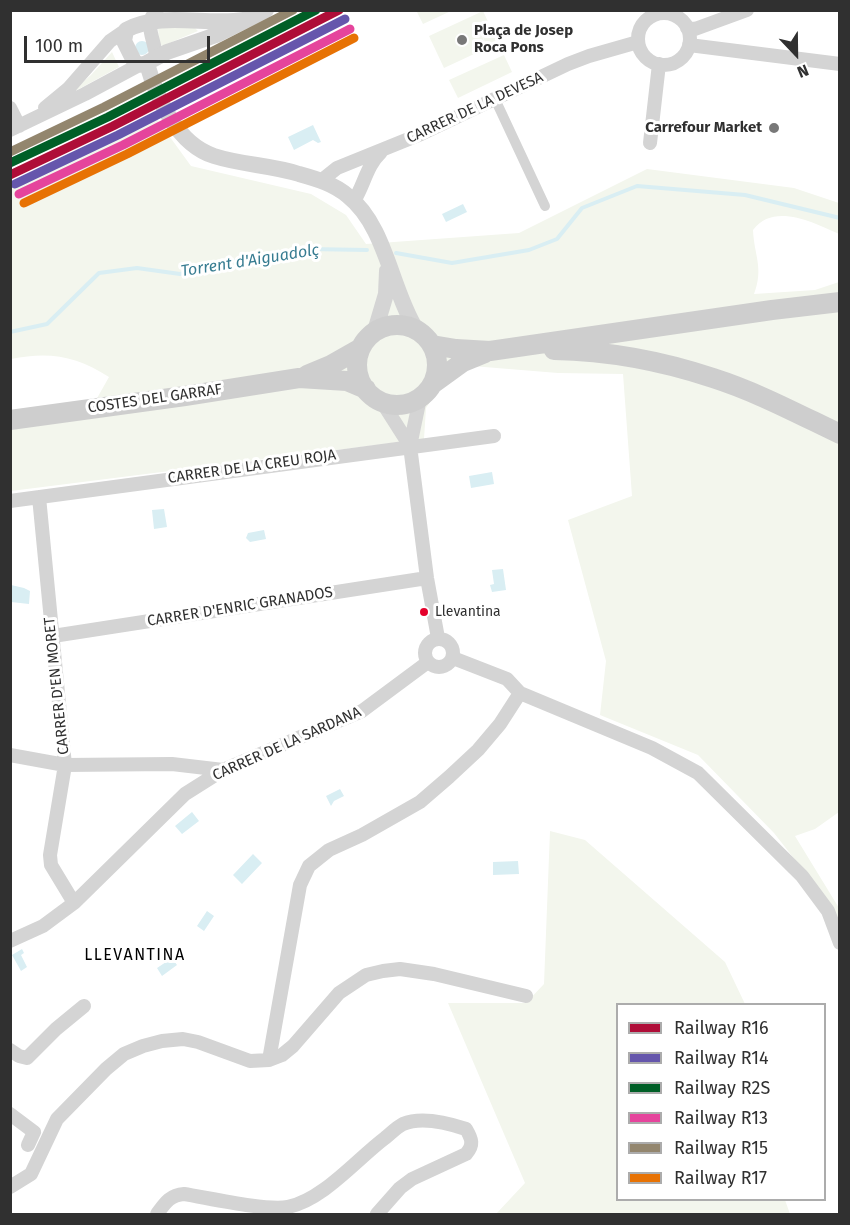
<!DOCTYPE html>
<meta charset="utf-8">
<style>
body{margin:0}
#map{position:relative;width:850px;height:1225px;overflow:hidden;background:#fff;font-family:"Fira Sans",sans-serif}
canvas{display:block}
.frame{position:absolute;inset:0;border:12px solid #303030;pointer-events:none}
.legend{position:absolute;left:616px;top:1003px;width:210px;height:198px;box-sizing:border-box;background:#fff;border:2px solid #acacac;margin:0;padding:8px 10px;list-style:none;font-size:18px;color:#303030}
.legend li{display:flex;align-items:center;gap:12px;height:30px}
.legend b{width:30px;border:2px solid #acacac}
.north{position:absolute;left:766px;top:24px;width:60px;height:60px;-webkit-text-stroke:4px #fff;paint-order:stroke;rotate:158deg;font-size:16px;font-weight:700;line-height:24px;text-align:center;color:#303030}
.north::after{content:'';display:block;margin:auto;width:21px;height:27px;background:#303030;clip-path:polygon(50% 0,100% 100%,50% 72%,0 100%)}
.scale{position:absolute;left:24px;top:36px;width:186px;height:27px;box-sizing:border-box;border:3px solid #303030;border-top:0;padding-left:8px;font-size:18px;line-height:21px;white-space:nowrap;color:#303030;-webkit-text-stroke:4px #fff;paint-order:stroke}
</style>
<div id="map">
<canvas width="850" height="1225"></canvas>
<div class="frame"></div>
<ul class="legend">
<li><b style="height:8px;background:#af0d38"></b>Railway R16</li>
<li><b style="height:8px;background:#6556ac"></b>Railway R14</li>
<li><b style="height:8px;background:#005f27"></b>Railway R2S</li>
<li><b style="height:8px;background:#e5449c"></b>Railway R13</li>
<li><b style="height:8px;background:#93866e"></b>Railway R15</li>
<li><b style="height:8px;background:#e77204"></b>Railway R17</li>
</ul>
<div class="north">N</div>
<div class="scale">100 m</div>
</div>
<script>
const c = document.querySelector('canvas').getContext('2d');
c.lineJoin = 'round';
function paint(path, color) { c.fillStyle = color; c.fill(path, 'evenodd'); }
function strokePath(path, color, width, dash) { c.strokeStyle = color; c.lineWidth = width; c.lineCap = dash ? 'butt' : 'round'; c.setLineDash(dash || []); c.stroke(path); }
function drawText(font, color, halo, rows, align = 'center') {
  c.font = font + ' "Fira Sans",sans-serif'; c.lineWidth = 6; c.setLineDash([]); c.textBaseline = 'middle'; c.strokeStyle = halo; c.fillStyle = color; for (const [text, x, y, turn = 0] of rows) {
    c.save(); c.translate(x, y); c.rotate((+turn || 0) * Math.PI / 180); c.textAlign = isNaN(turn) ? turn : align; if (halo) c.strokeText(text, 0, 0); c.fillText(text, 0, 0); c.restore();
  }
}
const green = new Path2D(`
 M419 11V10L451 11 423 24 417 12Z
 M483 11 498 43 488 48 479 29 487 48 444 68 429 36Z
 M158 27 195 28 198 31 162 46 159 41Z
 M112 52 119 67 68 95 91 75Z
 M504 55 512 72 458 98 449 80Z
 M154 115 191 166 311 194 346 215 366 244 519 233 647 169 794 188 839 203V234C814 223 774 202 753 230 754 255 764 268 754 294L815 290 839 282V812L815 829 795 836 839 908V923L828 902 774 833 698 755 600 715 606 661 568 520 632 496 623 374 558 373 472 366 438 390 426 408 424 439 11 491V412L96 400 109 377C77 356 49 351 11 359V185Z
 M550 831 585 840 725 962 745 1004H618V1200H785L790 1214H496L525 1183 448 1003H526L544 984Z`);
const water = new Path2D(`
 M135 48a7 7 0 1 1 14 0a7 7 0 1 1-14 0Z
 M313 125 321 142 318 143 313 140 294 150 288 137Z
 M463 204 467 212 446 222 442 214Z
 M492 472 494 484 471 488 469 476Z
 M164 509 167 527 154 529 152 510Z
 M264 530 266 539 250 542 246 538 248 533Z
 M503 569 506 590 492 592 490 585 494 584 492 570Z
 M11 585 24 588 30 591 29 604 11 602Z
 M340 789 344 796 334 801 331 806 326 796Z
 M192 812 199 821 182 834 175 826Z
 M253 854 262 863 242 884 233 875Z
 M518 861 519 874 493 875V862Z
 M207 911 214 916 204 931 197 926Z
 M22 949 24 953 21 955 27 967 21 971 12 955Z
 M172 958 177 965 162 976 157 968Z`);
const stream = new Path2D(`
 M396 253 452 263 529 250 557 239 582 208 637 186 745 195 840 218
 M10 332 47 324 99 273 137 268 180 274 222 263 309 249 367 250`);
const pedestrian = new Path2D(`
 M495 99 545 206`);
const minor = new Path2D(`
 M638 39a26 26 0 1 1 52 0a26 26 0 1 1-52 0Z
 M687 28 695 29 747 10
 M689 45 840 64
 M156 58C156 41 142 24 157 10
 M10 108 19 126
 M45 108 68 89 110 41 126 30
 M10 130 85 94 139 65
 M650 143 659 64
 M322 180 337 168 421 134 568 64 589 56 638 42
 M354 201C364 185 367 165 381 152
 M420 398 410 446 427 578 438 638
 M382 402 410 446
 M39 497 65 765 50 855 51 865 74 903
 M10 501 494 436
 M53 636 427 578
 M425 653a14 14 0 1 1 28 0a14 14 0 1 1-28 0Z
 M453 658 507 679 520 693 652 748 698 773 802 876 828 911 840 943
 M10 755 65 765 172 764 223 770
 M10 941 43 926 74 903 185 794 223 770 362 711 428 662
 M10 1050 19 1056 27 1058 56 1029 84 1006
 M269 1060 300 885 309 866 329 850 362 835 420 802 449 777 478 750 500 724 520 693
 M10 1114 34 1132 28 1145
 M10 1187 31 1174 57 1119 106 1069 124 1054 143 1046 162 1041 183 1039 198 1042 250 1061 269 1060 282 1055 293 1046 339 993 366 975 383 971 400 969 434 974 526 996
 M157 1214C165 1203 170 1195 184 1194 209 1198 266 1211 288 1207 323 1200 357 1159 385 1138 390 1134 397 1127 403 1124 422 1116 448 1123 466 1129 472 1139 474 1145 466 1154L412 1179 400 1188 377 1214`);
const tertiary = new Path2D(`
 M244 20C207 26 161 11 126 30L124 41 135 63 143 65 167 52 216 35 266 10
 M147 64C157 99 177 144 214 156 242 165 271 165 299 174 317 179 334 184 348 196 386 226 391 289 416 329
 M375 331 386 294 387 271`);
const secondary = new Path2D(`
 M357 365a40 40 0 1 1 80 0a40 40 0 1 1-80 0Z
 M432 345 456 349 490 351 772 310 840 302
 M554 350C607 351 662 361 713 378 757 392 798 414 840 434
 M307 375 331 365 361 348
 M434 383 463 362 485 353
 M10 420 185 396 299 378 347 381 366 389`);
const rail1 = new Path2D(`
 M10 175 113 126 339 10`);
const rail2 = new Path2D(`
 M15 184 118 135 345 19`);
const rail3 = new Path2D(`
 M10 163 108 117 316 10`);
const rail4 = new Path2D(`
 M19 194 123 145 350 29`);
const rail5 = new Path2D(`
 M10 152 104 107 293 10`);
const rail6 = new Path2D(`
 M24 203 127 154 354 38`);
const markers = [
 [462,40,6,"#787878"],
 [774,128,6,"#787878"],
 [424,612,5,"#e4002b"]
];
const busNames = [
 ["Llevantina",435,612]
];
const poiNames = [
 ["Plaça de Josep",474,31],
 ["Roca Pons",474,48],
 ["Carrefour Market",762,128,"right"]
];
const streetNames = [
 ["CARRER DE LA DEVESA",475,108,-25],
 ["COSTES DEL GARRAF",155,399,-8],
 ["CARRER DE LA CREU ROJA",252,467,-8],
 ["CARRER D'ENRIC GRANADOS",240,607,-9],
 ["CARRER D'EN MORET",57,686,-96],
 ["CARRER DE LA SARDANA",287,744,-24]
];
const waterNames = [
 ["Torrent d'Aiguadolç",250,261,-9]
];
const neighbourhoodNames = [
 ["LLEVANTINA",135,956]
];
paint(green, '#f3f6ed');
paint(water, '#d9eef3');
strokePath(stream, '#d9eef3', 4);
strokePath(pedestrian, '#d4d4d4', 10);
strokePath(minor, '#d4d4d4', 14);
strokePath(tertiary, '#d4d4d4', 16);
strokePath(secondary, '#cecece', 20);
strokePath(rail1, '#af0d38', 9);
strokePath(rail2, '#6556ac', 9);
strokePath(rail3, '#005f27', 9);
strokePath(rail4, '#e5449c', 9);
strokePath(rail5, '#93866e', 9);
strokePath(rail6, '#e77204', 9);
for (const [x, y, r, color] of markers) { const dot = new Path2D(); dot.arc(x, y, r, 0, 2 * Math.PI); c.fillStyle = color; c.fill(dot); strokePath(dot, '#fff', 2); }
drawText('14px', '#303030', '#fff', busNames, 'left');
drawText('bold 15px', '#303030', '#fff', poiNames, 'left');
drawText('15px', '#303030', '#fff', streetNames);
drawText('italic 16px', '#377c91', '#fff', waterNames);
c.letterSpacing = '1.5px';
drawText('16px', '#000', '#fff', neighbourhoodNames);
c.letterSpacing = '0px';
</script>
